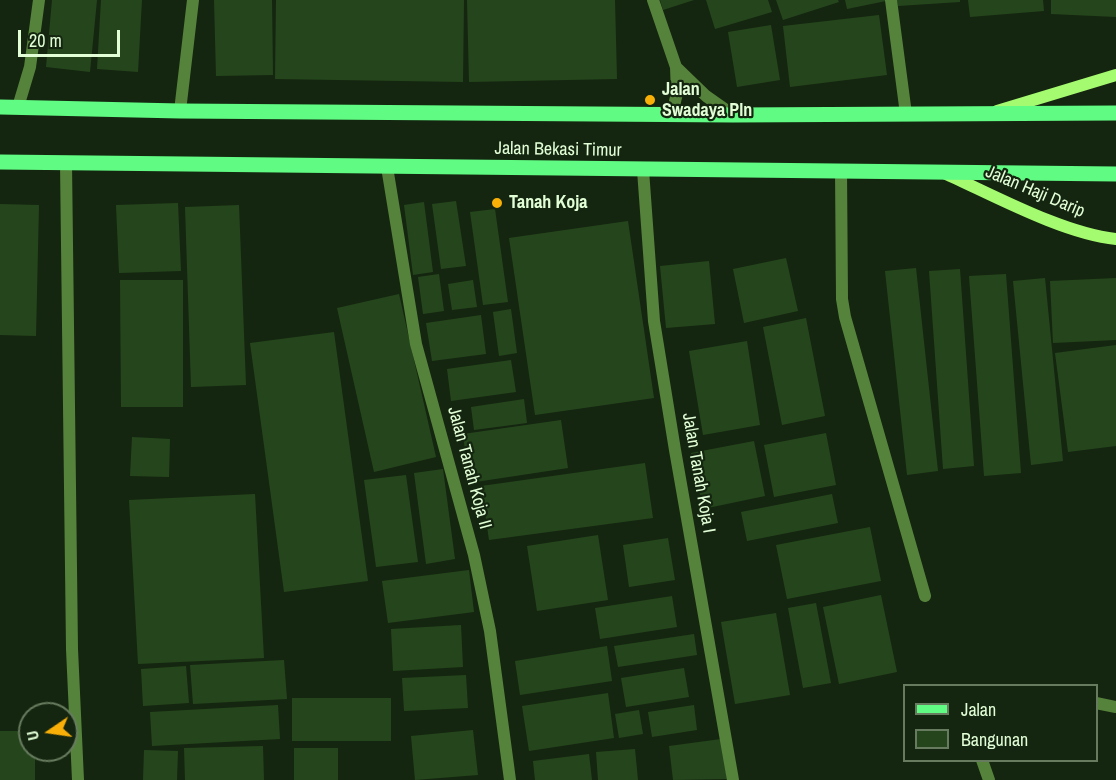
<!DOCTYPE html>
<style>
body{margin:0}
#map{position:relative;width:1116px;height:780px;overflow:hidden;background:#152610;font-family:"Archivo Narrow",sans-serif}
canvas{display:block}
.legend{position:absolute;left:903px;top:684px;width:195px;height:78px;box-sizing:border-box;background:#152610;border:2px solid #677c5f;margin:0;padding:8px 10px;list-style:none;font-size:18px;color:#e1fed6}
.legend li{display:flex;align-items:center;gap:12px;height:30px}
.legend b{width:30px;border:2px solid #677c5f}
.north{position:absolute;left:18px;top:702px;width:60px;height:60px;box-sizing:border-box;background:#152610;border:2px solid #677c5f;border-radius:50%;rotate:257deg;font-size:16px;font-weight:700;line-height:24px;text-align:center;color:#e1fed6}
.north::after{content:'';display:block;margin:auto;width:21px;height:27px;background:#f8af08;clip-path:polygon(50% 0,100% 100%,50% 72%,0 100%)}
.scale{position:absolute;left:18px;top:30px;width:102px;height:27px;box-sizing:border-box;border:3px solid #e1fed6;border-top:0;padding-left:8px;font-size:18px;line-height:21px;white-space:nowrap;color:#e1fed6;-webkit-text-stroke:4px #152610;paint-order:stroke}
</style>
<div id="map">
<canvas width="1116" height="780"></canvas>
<ul class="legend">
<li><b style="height:8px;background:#60fb82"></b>Jalan</li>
<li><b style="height:16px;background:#25461c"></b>Bangunan</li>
</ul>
<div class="north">U</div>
<div class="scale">20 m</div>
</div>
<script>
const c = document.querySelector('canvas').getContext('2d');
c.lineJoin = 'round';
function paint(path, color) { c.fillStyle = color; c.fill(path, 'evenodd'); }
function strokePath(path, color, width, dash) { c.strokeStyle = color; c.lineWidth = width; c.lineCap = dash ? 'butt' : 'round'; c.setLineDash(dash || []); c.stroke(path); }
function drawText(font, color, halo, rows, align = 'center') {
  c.font = font + ' "Archivo Narrow",sans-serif'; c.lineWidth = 4.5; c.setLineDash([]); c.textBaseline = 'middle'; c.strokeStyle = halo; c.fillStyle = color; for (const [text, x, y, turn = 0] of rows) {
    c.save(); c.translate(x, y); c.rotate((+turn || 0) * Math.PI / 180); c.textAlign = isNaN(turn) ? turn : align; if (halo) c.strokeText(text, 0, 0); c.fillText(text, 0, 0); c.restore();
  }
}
const building = new Path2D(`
 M52 0H97L90 72 46 67Z
 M101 0H142L138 72 97 69Z
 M214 0H272L273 75 216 76Z
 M276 0H464L463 82 275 79Z
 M467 0H615L617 79 469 82Z
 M660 0H694L663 10Z
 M706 0H768L772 12 715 29Z
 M776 0H838L839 2 783 20Z
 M845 0H886V1L847 9Z
 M897 0H960V2L898 6Z
 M968 0H1043L1044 11 970 17Z
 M1051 0H1116V17L1051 14Z
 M879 15 887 75 790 87 783 26Z
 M771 25 780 80 737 87 728 32Z
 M456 201 466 266 441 269 432 204Z
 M424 202 433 272 413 275 404 205Z
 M178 203 181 271 119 273 116 205Z
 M0 204 39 205 36 336 0 335Z
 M239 205 246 385 191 387 185 207Z
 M495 209 508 302 483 305 470 212Z
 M628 221 654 398 535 415 509 238Z
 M786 258 798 311 744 323 733 269Z
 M709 261 715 324 666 328 660 266Z
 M916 268 938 471 907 475 885 271Z
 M960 269 974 466 943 469 929 271Z
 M439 274 444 311 423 314 418 277Z
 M1006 274 1021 473 984 476 969 276Z
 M1045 278 1063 461 1031 465 1013 281Z
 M1116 278V340L1053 343 1050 281Z
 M120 280H183V407H121Z
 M473 280 477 307 452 310 448 284Z
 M399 294 436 457 374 472 337 308Z
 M511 309 517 353 499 356 493 312Z
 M481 315 486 354 432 361 426 323Z
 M806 318 825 416 782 425 763 327Z
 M334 332 368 581 284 592 250 343Z
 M747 341 760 425 703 435 689 351Z
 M1116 345V446L1068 452 1055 353Z
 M511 360 516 392 451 401 447 369Z
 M524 399 527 423 474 430 471 407Z
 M561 420 568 468 469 483 463 434Z
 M826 433 836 485 774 497 764 445Z
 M132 437 170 439 169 477 130 476Z
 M754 441 765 496 703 509 691 453Z
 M645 463 653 518 489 540 481 486Z
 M443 469 455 559 426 564 414 473Z
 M406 475 418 562 376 567 364 480Z
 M255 494 264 658 138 664 129 500Z
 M832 494 838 523 747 541 741 512Z
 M870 527 881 581 787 599 776 545Z
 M598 535 608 600 537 611 527 546Z
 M668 538 675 580 629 587 623 545Z
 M469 570 474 612 388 623 382 581Z
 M881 595 897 672 839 684 823 607Z
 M672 596 677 627 600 639 595 608Z
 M816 603 831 683 803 688 788 608Z
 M776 613 790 695 735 704 721 622Z
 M461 625 463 667 393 671 391 629Z
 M694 634 697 655 618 667 614 646Z
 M607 646 612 681 520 695 515 661Z
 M284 660 287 699 193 704 190 665Z
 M186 666 189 703 143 706 141 669Z
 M684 668 689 697 626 707 621 678Z
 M466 675 468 708 404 711 402 678Z
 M608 693 614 738 529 751 522 706Z
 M292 698H391V741H292Z
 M278 705 280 739 152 746 150 712Z
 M694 705 697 730 652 737 648 712Z
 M639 710 643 734 619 738 615 714Z
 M473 730 478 775 415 780 411 736Z
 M0 731H30V750H35V780H0Z
 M721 739 727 779 673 780 669 746Z
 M263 746 264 780H185L184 748Z
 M294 748H338V780H294Z
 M635 749 638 780H598L596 752Z
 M144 750 178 751 177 780H143Z
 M589 754 592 780H535L533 761Z`);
const service = new Path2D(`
 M18 107 30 67 39 0
 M180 111 193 0
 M841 170 842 299 845 317 925 596`);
const minor = new Path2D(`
 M653 0 676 67 677 93 672 114
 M891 0 906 114
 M676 67 706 96 733 115
 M66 163 72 649 78 780
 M387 167 416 344 474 555 490 631 510 780
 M643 170 654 321 675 450 733 780
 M1096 703 1116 707
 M982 760 989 780`);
const secondary = new Path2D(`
 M997 111 1116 75
 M944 173C993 195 1064 234 1116 239`);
const primary = new Path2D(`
 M0 107 180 111 733 115 1116 113
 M0 162 1116 174`);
const markers = [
 [650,100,6,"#f8af08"],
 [497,203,6,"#f8af08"]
];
const poiNames = [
 ["Jalan",662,90],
 ["Swadaya Pln",662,111],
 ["Tanah Koja",509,203]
];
const streetNames = [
 ["Jalan Bekasi Timur",558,150,1],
 ["Jalan Haji Darip",1035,192,23],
 ["Jalan Tanah Koja II",469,468,75],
 ["Jalan Tanah Koja I",698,473,80]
];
paint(building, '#25461c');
strokePath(service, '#56833c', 12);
strokePath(minor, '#56833c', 12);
strokePath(secondary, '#a5fb70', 12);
strokePath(primary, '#60fb82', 15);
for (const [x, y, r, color] of markers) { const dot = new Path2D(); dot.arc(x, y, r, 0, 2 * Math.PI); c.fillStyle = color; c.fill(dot); strokePath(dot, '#152610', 2); }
drawText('bold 18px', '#e1fed6', '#152610', poiNames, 'left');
drawText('18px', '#e1fed6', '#152610', streetNames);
</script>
